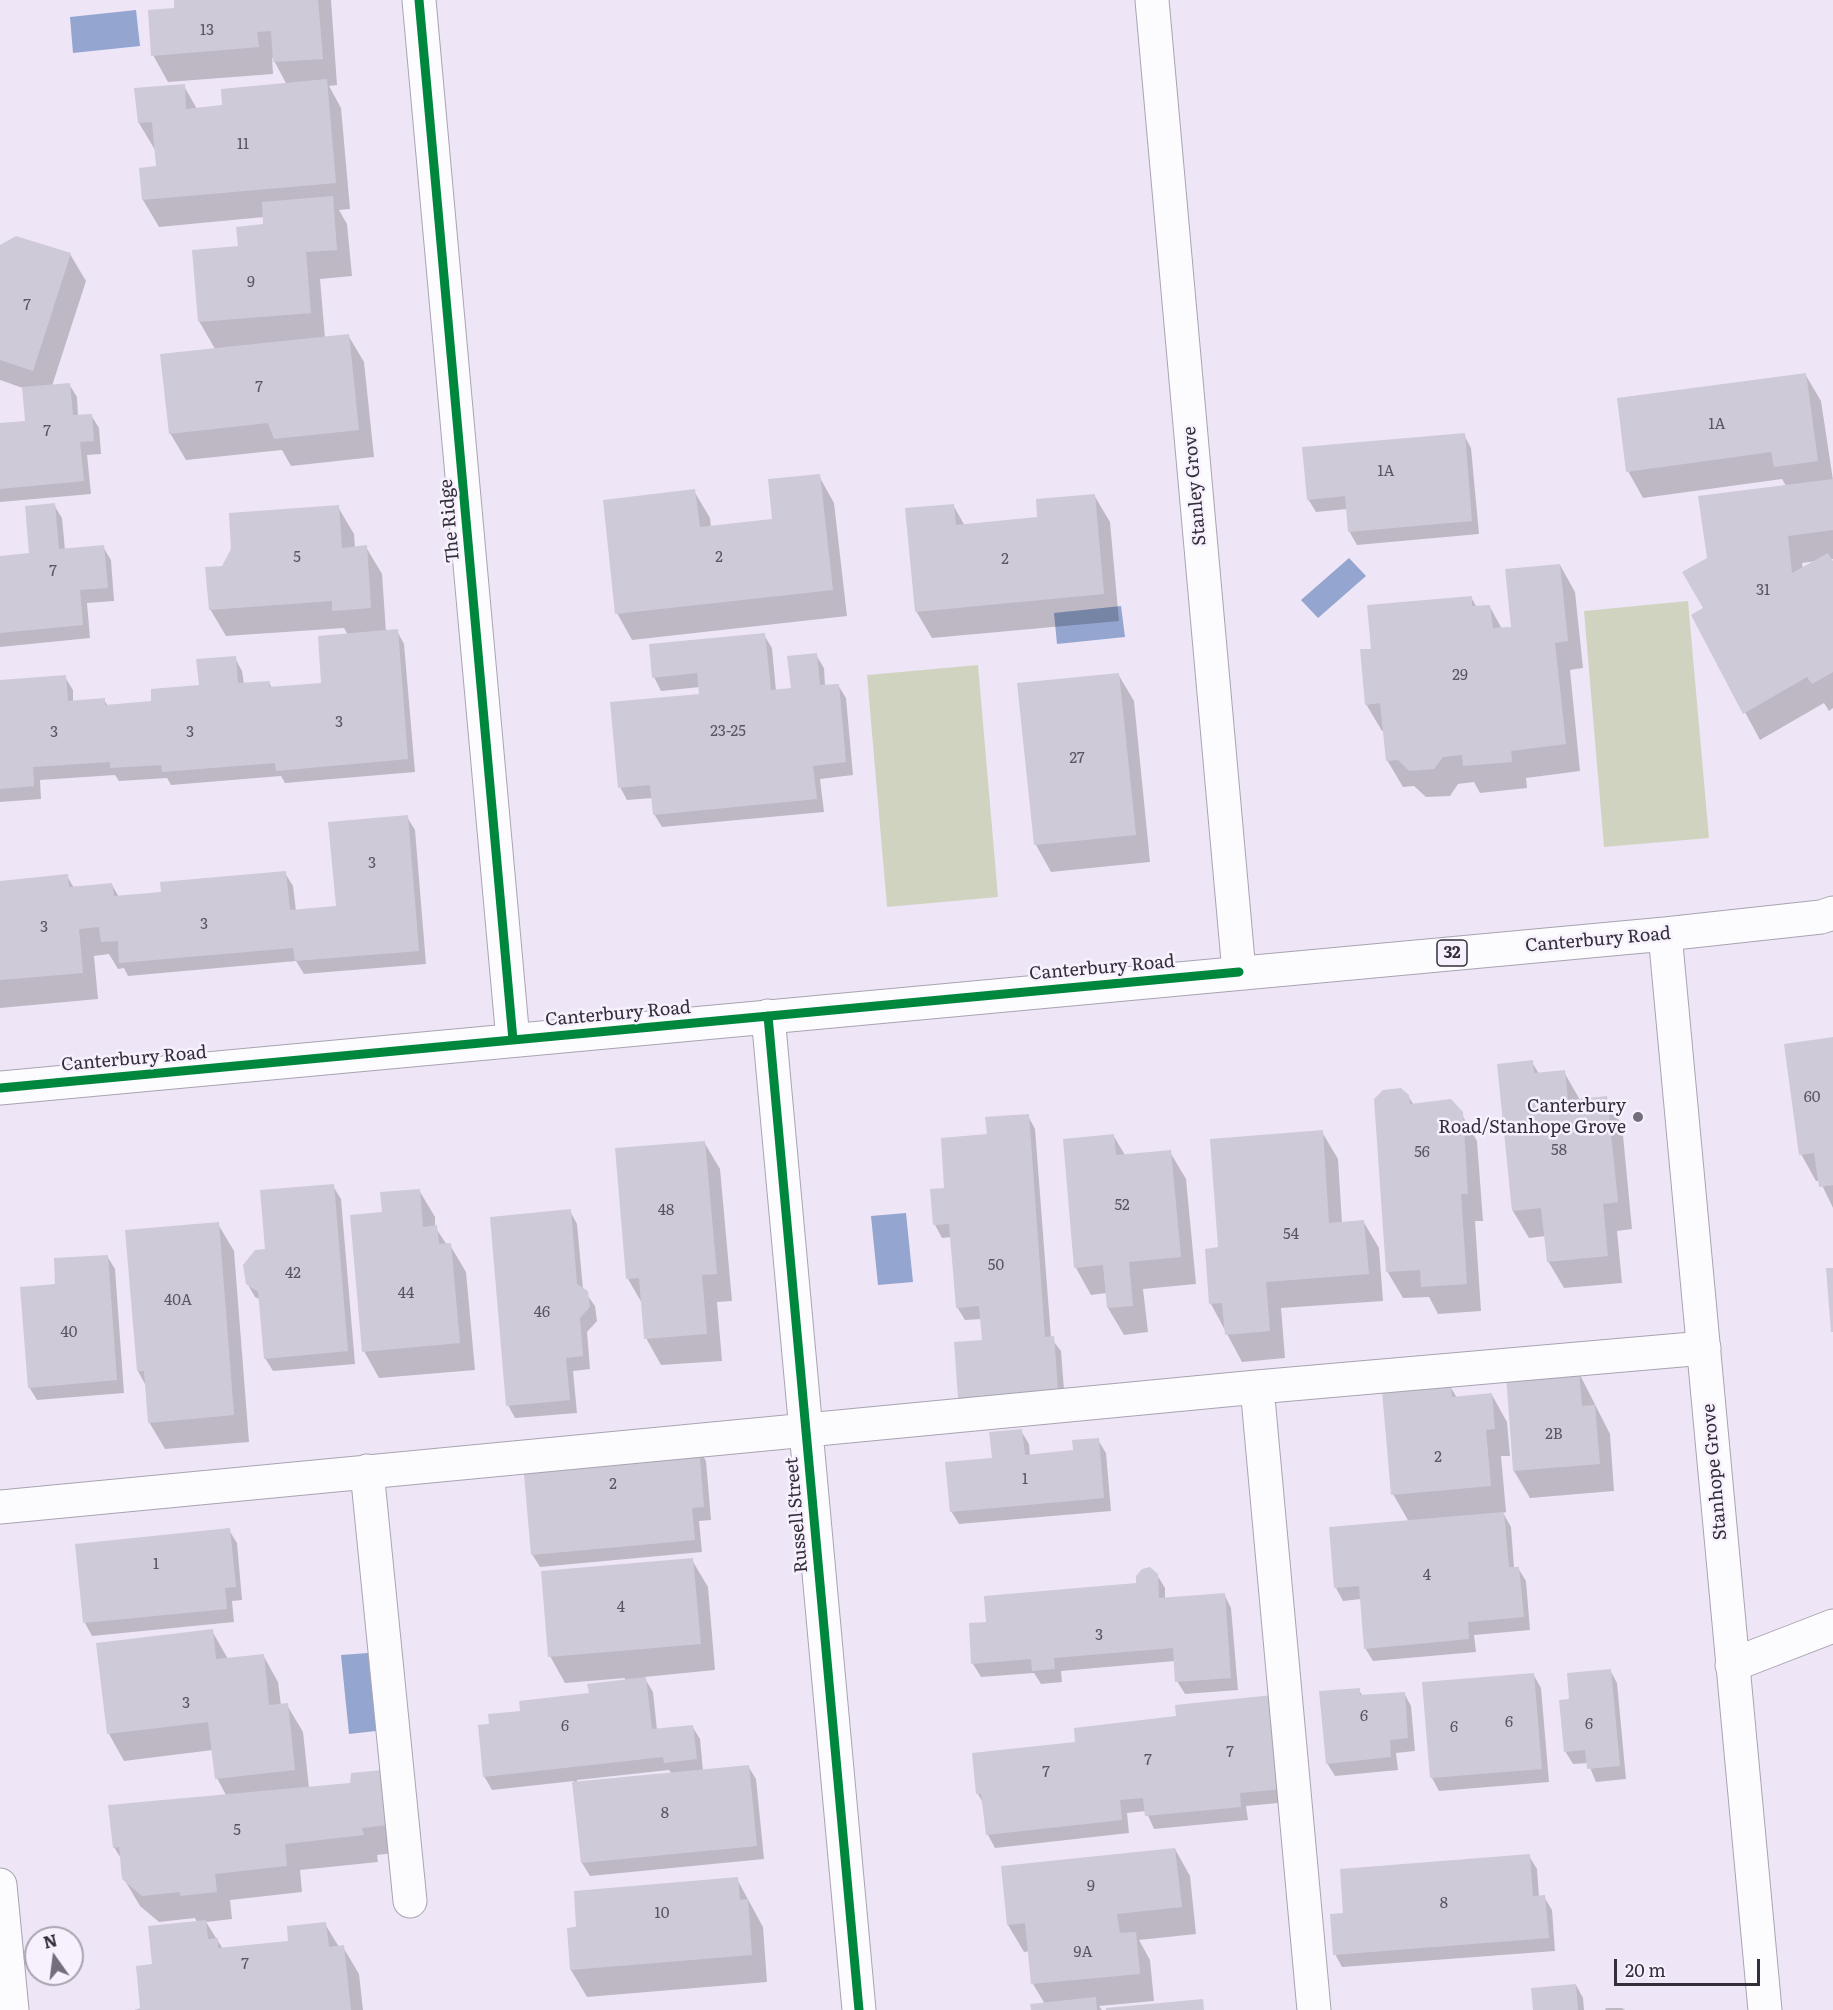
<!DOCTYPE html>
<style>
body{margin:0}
#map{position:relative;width:1833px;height:2010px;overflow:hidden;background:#eee6f7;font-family:Literata,serif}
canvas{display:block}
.north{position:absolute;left:24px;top:1926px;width:60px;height:60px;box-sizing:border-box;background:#f6f1fd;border:2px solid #a8a3af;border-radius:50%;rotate:346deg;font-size:16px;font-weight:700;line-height:24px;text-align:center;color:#332e39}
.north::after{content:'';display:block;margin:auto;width:21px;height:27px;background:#746e7c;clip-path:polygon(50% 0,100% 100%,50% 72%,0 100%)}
.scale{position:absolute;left:1614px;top:1959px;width:146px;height:27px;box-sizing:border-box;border:3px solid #332e39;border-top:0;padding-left:8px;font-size:18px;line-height:21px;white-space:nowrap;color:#332e39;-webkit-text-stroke:4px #f6f1fd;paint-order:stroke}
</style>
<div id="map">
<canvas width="1833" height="2010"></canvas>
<div class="north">N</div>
<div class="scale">20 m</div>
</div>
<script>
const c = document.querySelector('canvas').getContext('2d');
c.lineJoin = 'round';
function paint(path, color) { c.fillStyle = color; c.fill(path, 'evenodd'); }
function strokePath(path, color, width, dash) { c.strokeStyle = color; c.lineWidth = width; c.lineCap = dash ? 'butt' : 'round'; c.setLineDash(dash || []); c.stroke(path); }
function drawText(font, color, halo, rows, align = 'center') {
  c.font = font + ' Literata,serif'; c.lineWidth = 5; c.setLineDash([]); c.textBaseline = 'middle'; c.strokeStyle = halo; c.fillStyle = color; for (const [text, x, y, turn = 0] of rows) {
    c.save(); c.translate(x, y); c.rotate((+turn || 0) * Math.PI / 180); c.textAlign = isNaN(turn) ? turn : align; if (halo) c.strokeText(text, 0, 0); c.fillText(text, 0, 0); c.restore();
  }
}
const green = new Path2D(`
 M1688 601 1709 838 1604 847 1584 611Z
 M978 665 998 897 887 907 867 675Z`);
const water = new Path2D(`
 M136 10 140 46 73 53 70 17Z
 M1349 558 1366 576 1318 618 1301 600Z
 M1121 606 1125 637 1057 644 1054 613Z
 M906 1213 913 1282 878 1285 871 1216Z
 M368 1653 376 1731 349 1734 341 1655Z`);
const shadow = new Path2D(`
 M175 0H331L337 85 329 86 341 108 350 209 339 210 347 224 352 276 320 279 325 338 348 335 364 362 374 457 291 466 282 450 186 460 170 433 215 349 199 321 239 248 265 225 264 217 159 227 143 200 158 167 155 150 139 123 184 86 197 109 224 107 287 85 272 57 273 74 168 82 153 55 176 9Z
 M0 247 70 254 86 281 52 386 69 384 77 397 78 416 91 415 99 428 101 454 87 455 91 494 0 502V425L27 423 23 388 0 380Z
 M1805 374 1821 401 1833 480V559H1830L1833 564V708L1829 711 1824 703 1760 740 1693 616 1705 609 1708 559 1786 486 1782 479 1643 498 1628 471ZM1816 561 1803 569 1802 563Z
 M1464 435 1471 448 1479 534 1357 545 1349 531 1347 509 1316 512 1308 499Z
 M819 476 834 503 847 616 632 640 617 613 694 491 710 518 711 527 774 520Z
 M1094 495 1110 522 1119 621 932 638 916 611 953 505 965 526 1039 518Z
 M54 505 62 518 65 550 103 547 111 560 114 601 87 603 90 638 0 647V558L31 555Z
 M338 507 354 534 355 548 366 547 382 574 386 632 397 631 404 644 415 772 285 783 281 776 171 785 167 778 119 781 115 775 40 780 41 799 0 802V681L65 677 73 690V702L104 700 108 706 153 703 200 687 235 658 242 671 244 684 269 683 272 688 323 684 348 635 344 628 226 636 210 609 223 567Z
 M1560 565 1575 592 1583 668 1570 670 1580 771 1526 778 1527 788 1480 793 1474 782 1458 784 1450 796 1426 797 1414 786 1403 787 1387 760 1384 731H1382L1366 704 1373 650 1471 597 1477 608 1490 607 1502 629 1513 628Z
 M764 635 772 648 776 691 792 690 816 655 824 668 825 686 838 685 846 698 853 775 820 779 824 812 662 827 654 814 653 798 627 800 620 787 701 695 700 687 661 691 654 677Z
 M1118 674 1134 701 1150 862 1051 872 1036 845Z
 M407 817 415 830 426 964 304 974 296 961 128 976 124 968 118 969 109 954 94 956 98 999 0 1008V882L67 876 74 888 112 885 119 897 163 894 285 873 293 886 296 911 337 908Z
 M1833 1038V1208L1820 1181H1816L1801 1154Z
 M1532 1062 1539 1074 1564 1072 1580 1100 1606 1098 1622 1125 1632 1229 1617 1231 1622 1283 1564 1288 1548 1261 1546 1236 1529 1238 1513 1211 1499 1065Z
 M1408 1096 1414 1105 1461 1113 1477 1141 1483 1221H1475L1481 1311 1438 1314 1429 1297 1403 1298 1387 1271Z
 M1028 1116 1035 1129 1051 1338 1061 1351 1065 1403 967 1411 959 1398 955 1344 983 1342 982 1319 965 1320 957 1307 952 1237 942 1238 935 1225 946 1190 989 1136Z
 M1322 1132 1338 1159 1342 1223 1363 1221 1379 1248 1383 1301 1281 1308 1285 1358 1242 1362 1211 1304Z
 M1113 1135 1125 1155 1170 1152 1186 1179 1196 1284 1143 1289 1148 1332 1124 1335 1108 1308 1107 1293 1091 1295 1076 1268Z
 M704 1142 720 1169 732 1301 717 1302 722 1361 661 1365 646 1338 643 1305 628 1279Z
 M333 1186 341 1199 355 1364 273 1371 265 1358 261 1300 255 1297 247 1283 266 1250Z
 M419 1190 435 1217V1227L447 1245H450L466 1272 475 1370 379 1378 364 1351 383 1214Z
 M570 1211 577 1224 583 1289 595 1306 597 1321 587 1332 590 1369 573 1371 577 1413 515 1418 508 1405Z
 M218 1224 234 1251 249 1442 165 1449 149 1422 146 1386 138 1371Z
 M107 1256 115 1269 124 1393 37 1400 29 1387 57 1285Z
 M1578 1371 1610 1434 1614 1491 1530 1498 1514 1471Z
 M1450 1386 1457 1398 1492 1395 1507 1422 1510 1456H1501L1506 1512 1503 1513 1511 1527 1514 1568H1518L1526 1581 1530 1630 1474 1635 1476 1652 1373 1661 1365 1648 1361 1599 1343 1601 1336 1588 1409 1522 1393 1494Z
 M1021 1431 1029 1444 1030 1456 1075 1452 1098 1440 1106 1453 1111 1511 959 1524 951 1511Z
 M698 1448 706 1461 711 1520 699 1521 702 1552 540 1567 532 1554Z
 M229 1530 237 1543 242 1600 232 1601 234 1622 92 1636 85 1623Z
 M692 1560 708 1587 715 1670 644 1677 653 1692 657 1730 692 1726 700 1739 703 1771 748 1766 756 1779 764 1859 590 1876 582 1863 574 1781 492 1790 484 1776 490 1725 522 1712 590 1695 625 1681V1678L565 1683 550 1656ZM669 1770 672 1774 577 1783V1780Z
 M1157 1575 1165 1588V1599L1224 1594 1231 1608 1238 1690 1185 1694 1177 1681 1175 1661 1061 1671 1062 1682 1041 1684 1034 1673 981 1677 973 1664 988 1624 1138 1585Z
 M212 1631 228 1659 263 1655 278 1682 281 1705H287L303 1732 309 1788 352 1784 381 1771 402 1852 377 1855 378 1862 300 1870 302 1892 230 1900 232 1919 206 1922 223 1949 290 1942 325 1924 339 1947H343L359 1974 363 2010H134L141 2009 154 1965 197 1922 195 1918 159 1922 140 1906 124 1879 122 1860 114 1847 226 1795 217 1778 213 1750 124 1761 109 1734 98 1645Z
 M1610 1670 1617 1683 1626 1779 1596 1782 1588 1763 1573 1764 1565 1751 1571 1700Z
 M1533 1674 1541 1688 1549 1782 1439 1791 1432 1778 1424 1684Z
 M1359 1690 1363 1697 1404 1693 1411 1706 1415 1751 1396 1753 1398 1770 1335 1776 1327 1763Z
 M1280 1710 1289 1802 1246 1806 1248 1820 1154 1829 1146 1811 1127 1813 1129 1833 995 1848 988 1835 984 1805 978 1794 1077 1744Z
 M1175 1849 1190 1876 1196 1934 1139 1940 1150 1960 1154 2001 1099 2006 1102 2010H1032L1045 2004 1033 1984 1030 1951 1024 1952 1008 1925 1002 1868Z
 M1529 1856 1537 1869 1539 1897H1544L1552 1910 1555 1951 1342 1967 1335 1954 1345 1914Z
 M737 1879 763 1927 767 1982 587 1997 571 1970 568 1929Z
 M1576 1985 1583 1998 1584 2010H1535Z
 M1606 2008H1622L1625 2010H1605Z`);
const building = new Path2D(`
 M174 0H318L323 59 273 62 271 31 257 32 259 47 151 56 148 10 174 8Z
 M327 79 336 183 142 200 139 168 156 166 152 122 138 123 134 88 185 84 186 109 222 105 221 89Z
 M333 196 337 250 306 252 311 313 198 322 192 250 238 246 236 227 263 224 262 202Z
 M16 236 71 253 33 371 0 360V245Z
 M349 334 359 430 274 439 268 423 169 434 160 354Z
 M1806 373 1818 461 1774 467 1771 452 1626 472 1617 398Z
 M70 383 73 415 92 414 94 441 80 442 84 481 0 489V423L25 421 22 387Z
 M1465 433 1472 521 1348 532 1345 496 1307 500 1302 447Z
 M820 474 833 590 615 614 603 500 695 489 700 527 772 519 768 479Z
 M1833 479V530L1788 536 1792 573 1828 553 1833 561V672L1812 684 1807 677 1743 714 1691 615 1703 608 1682 572 1707 558 1698 496Z
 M1095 494 1104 594 915 612 905 508 954 504 956 525 1037 517 1036 499Z
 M55 503 59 549 104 545 108 588 80 590 83 625 0 633V556L29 553 25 506Z
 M339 505 342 548 367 545 371 608 332 611V601L209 610 205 567 222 566 231 549 229 513Z
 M1560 564 1568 641 1555 643 1566 744 1511 751 1512 762 1463 766 1462 755 1443 757 1434 769 1409 771 1398 760 1386 761 1380 703 1365 705 1360 649H1371L1367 605 1472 596V606L1490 605 1493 628 1511 627 1505 569Z
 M398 629 408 759 276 771 275 763 162 772 161 765 110 768V762L33 767 34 786 0 789V680L66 675 68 701 105 698V705L151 701V689L199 685 196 659 236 656 238 683 270 681 269 687 321 683 318 636Z
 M765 633 771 690 791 688 787 656 817 653 820 685 839 684 846 762 813 766 817 799 653 815 650 785 618 788 610 702 699 694 697 673 652 678 649 644Z
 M1119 673 1136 835 1034 845 1017 683Z
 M408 815 419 951 295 961 293 948 119 963 118 941 101 942 99 927 79 929 83 973 0 980V881L68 874 69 887 112 883 114 896 161 892 160 882 286 871 290 910 336 906 328 822Z
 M1833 1037V1185L1819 1187 1814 1153 1799 1155 1784 1044Z
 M1533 1060 1534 1073 1565 1070 1568 1100 1607 1096 1618 1202 1603 1204 1608 1256 1547 1262 1541 1208 1512 1211 1497 1064Z
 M1401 1088 1409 1095 1410 1104 1451 1099 1463 1112 1468 1194H1461L1467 1284 1421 1287 1420 1270 1386 1272 1374 1099 1383 1090Z
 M1029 1114 1045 1337 1054 1336 1058 1390 958 1398 954 1342 982 1340 979 1306 956 1308 949 1224 933 1225 930 1189 944 1188 941 1138 987 1134 985 1117Z
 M1323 1130 1329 1223 1364 1220 1369 1274 1266 1282 1270 1331 1225 1335 1222 1303 1209 1304 1205 1249 1218 1247 1210 1139Z
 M1114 1134 1116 1155 1171 1150 1181 1257 1129 1262 1133 1306 1107 1308 1103 1265 1074 1268 1063 1139Z
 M705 1141 717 1274 702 1275 707 1334 644 1339 639 1278 626 1279 615 1148Z
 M334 1184 348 1351 264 1359 258 1292 246 1284 243 1265 255 1250 265 1249 260 1190Z
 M420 1189 423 1227 437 1225 439 1244 451 1243 460 1343 362 1352 350 1215 382 1212 380 1192Z
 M571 1209 577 1284 588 1291 590 1307 580 1318 583 1356 566 1358 570 1400 506 1406 490 1217Z
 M219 1222 234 1415 148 1423 144 1371H137L125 1230Z
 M108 1255 117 1380 28 1388 20 1287 55 1284 54 1258Z
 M1826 1268H1833V1332H1831Z
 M1579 1370 1582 1406 1595 1405 1600 1464 1513 1471 1506 1375Z
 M1451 1384 1452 1397 1492 1393 1495 1429 1486 1430 1491 1486 1391 1495 1382 1391Z
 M1022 1429 1025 1455 1073 1450 1072 1440 1099 1438 1104 1498 950 1512 945 1462 992 1458 989 1432Z
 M699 1446 704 1507 692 1508 695 1540 531 1555 523 1463Z
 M1504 1512 1509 1567H1519L1524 1617 1468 1622 1469 1639 1364 1649 1359 1586 1334 1588 1329 1527Z
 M230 1528 236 1587 225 1588 227 1609 83 1623 75 1544Z
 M693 1558 701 1644 548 1657 541 1571Z
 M1150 1567 1158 1574 1159 1598 1225 1593 1231 1678 1175 1682 1173 1648 1054 1658 1055 1669 1032 1671 1031 1659 971 1664 969 1623 986 1622 984 1596 1136 1583V1576L1142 1569Z
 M213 1629 216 1659 264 1654 269 1705 288 1703 295 1770 215 1779 208 1722 107 1734 96 1643Z
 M1611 1669 1620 1766 1587 1769 1585 1750 1564 1752 1559 1700 1569 1699 1567 1673Z
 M1534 1673 1542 1769 1430 1778 1422 1682Z
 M646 1677 652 1729 693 1725 697 1759 664 1763 663 1757 483 1777 478 1725 489 1724 488 1714 520 1711 519 1701 589 1693 587 1684Z
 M1360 1688V1695L1405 1692 1408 1738 1390 1740 1391 1757 1326 1764 1319 1691Z
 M1273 1695 1283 1789 1240 1793 1241 1807 1145 1816 1143 1798 1120 1800 1122 1820 986 1835 981 1794H976L972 1753 1075 1742 1074 1728 1176 1716 1175 1705Z
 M749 1765 757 1846 581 1863 572 1782Z
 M382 1770 387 1825 362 1828 364 1835 285 1844 287 1866 215 1874 217 1892 180 1896V1892L142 1896 122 1879 119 1847 113 1848 108 1805 350 1783 351 1773Z
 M1175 1848 1182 1907 1117 1914 1120 1933 1136 1932 1140 1974 1031 1984 1025 1923 1007 1925 1001 1866Z
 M1530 1854 1533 1896 1545 1895 1549 1938 1333 1955 1330 1914 1343 1913 1340 1869Z
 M738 1877 740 1900 748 1899 752 1955 570 1970 567 1928 576 1927 574 1891Z
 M206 1920 208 1939 218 1938V1948L288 1941 287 1926 326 1922 329 1947 344 1945 351 2010H135L140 2008 136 1966 152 1964 148 1926Z
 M1576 1984 1578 2010H1533L1531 1988Z
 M1096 1997 1097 2010H1031L1030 2004Z
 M1203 1999 1204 2010H1106V2008Z`);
const minor = new Path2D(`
 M419 0 513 1040
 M1152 0 1239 972
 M768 1016 859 2010
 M367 1471 410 1901
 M0 1507 1257 1387
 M1732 1665 1833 1626
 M0 1885 12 2010
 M1314 2010 1257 1387 1704 1348`);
const major = new Path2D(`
 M1665 934 1765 2010
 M0 1088 1665 934 1821 917 1833 913`);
const cycleway = new Path2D(`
 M419 0 513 1040
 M768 1016 859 2010
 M0 1088 1239 972`);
const markers = [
 [1638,1117,6,"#746e7c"]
];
const numberNames = [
 ["13",207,31],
 ["11",243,145],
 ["9",251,283],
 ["7",27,306],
 ["7",259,388],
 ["1A",1717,425],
 ["7",47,432],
 ["1A",1386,472],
 ["5",297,558],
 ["2",719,558],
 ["2",1005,560],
 ["7",53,572],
 ["31",1763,591],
 ["29",1460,676],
 ["3",339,723],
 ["23-25",728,732],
 ["3",54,733],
 ["3",190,733],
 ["27",1077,759],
 ["3",372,864],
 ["3",204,925],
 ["3",44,928],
 ["60",1812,1098],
 ["58",1559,1151],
 ["56",1422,1153],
 ["52",1122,1206],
 ["48",666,1211],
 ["54",1291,1235],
 ["50",996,1266],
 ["42",293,1274],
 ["44",406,1294],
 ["40A",178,1301],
 ["46",542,1313],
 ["40",69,1333],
 ["2B",1554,1435],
 ["2",1438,1458],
 ["1",1025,1480],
 ["2",613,1485],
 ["1",156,1565],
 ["4",1427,1576],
 ["4",621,1608],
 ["3",1099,1636],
 ["3",186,1704],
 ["6",1364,1717],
 ["6",1509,1723],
 ["6",1589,1725],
 ["6",565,1727],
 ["6",1454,1728],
 ["7",1230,1753],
 ["7",1148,1761],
 ["7",1046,1773],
 ["8",665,1814],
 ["5",237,1831],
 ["9",1091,1887],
 ["8",1444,1904],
 ["10",662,1914],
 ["9A",1083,1953],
 ["7",245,1965]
];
const shields = [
 [1452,953,30]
];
const shieldNames = [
 ["32",1452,953]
];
const streetNames = [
 ["Stanley Grove",1195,486,-95],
 ["The Ridge",450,521,-95],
 ["Canterbury Road",1598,940,-5],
 ["Canterbury Road",1102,968,-5],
 ["Canterbury Road",618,1014,-5],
 ["Canterbury Road",134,1059,-5],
 ["Stanhope Grove",1715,1472,-95],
 ["Russell Street",797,1515,-95]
];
const poiNames = [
 ["Canterbury",1626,1107],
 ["Road/Stanhope Grove",1626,1128]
];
paint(green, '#d1d3c1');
paint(water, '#94a5d0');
paint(shadow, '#0003');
paint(building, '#cecad8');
strokePath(minor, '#a9a3b0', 35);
strokePath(major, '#a9a3b0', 35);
strokePath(minor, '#fcfbfe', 33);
strokePath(major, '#fcfbfe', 33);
strokePath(cycleway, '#00873e', 9);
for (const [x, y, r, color] of markers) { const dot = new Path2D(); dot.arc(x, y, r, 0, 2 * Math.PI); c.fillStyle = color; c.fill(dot); strokePath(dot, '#f6f1fd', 2); }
drawText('15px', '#5a5561', null, numberNames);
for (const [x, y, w] of shields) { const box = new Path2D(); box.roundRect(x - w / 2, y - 13, w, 26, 4.5); c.fillStyle = '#f6f1fd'; c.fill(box); strokePath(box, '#332e39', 1.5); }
drawText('bold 16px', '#332e39', null, shieldNames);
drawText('18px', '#332e39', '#f6f1fd', streetNames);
drawText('18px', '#332e39', '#f6f1fd', poiNames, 'right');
</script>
